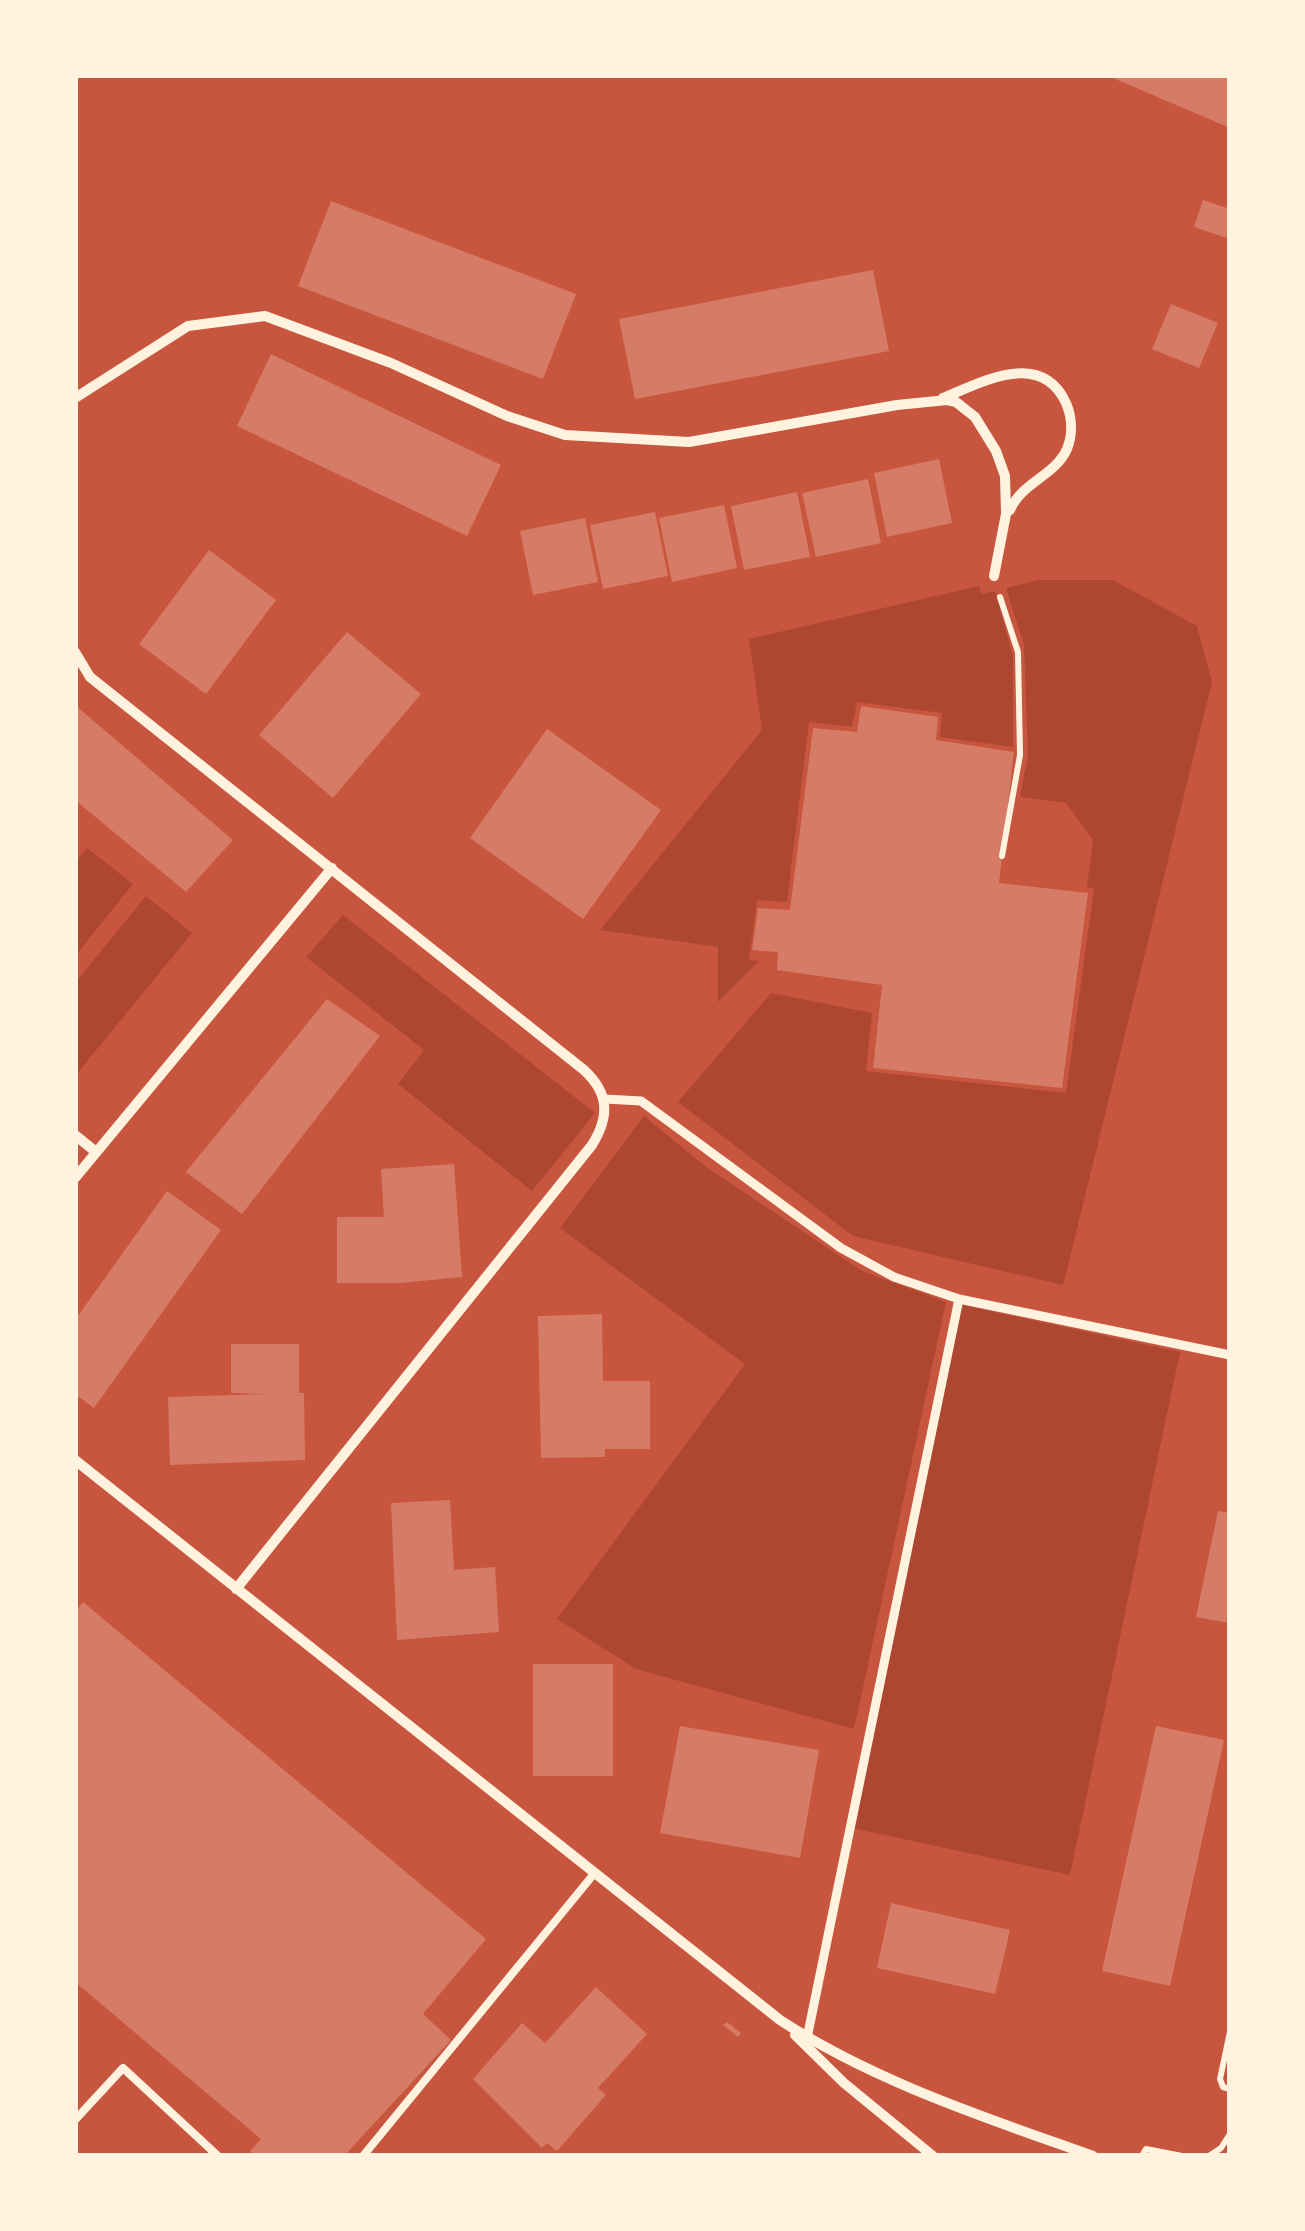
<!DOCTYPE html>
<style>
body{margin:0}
#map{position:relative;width:1305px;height:2231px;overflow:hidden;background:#c8553d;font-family:"Fira Sans",sans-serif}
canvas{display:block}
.frame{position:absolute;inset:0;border:78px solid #fff3e0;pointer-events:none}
</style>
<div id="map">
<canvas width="1305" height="2231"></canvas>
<div class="frame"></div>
</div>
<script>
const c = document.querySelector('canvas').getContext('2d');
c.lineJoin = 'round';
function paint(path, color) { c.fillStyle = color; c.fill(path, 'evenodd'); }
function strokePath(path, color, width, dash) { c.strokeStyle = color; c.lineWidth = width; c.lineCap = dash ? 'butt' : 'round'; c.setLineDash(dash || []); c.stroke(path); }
const green = new Path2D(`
 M1039 580H1113L1197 626 1212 682 1063 1285 853 1236 678 1102 771 993 872 1013 866 1071 1066 1093 1094 889 1087 887 1093 840 1066 803 1020 797 1028 755 1024 645 1006 588Z
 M979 586 982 594 995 591 1013 656V747L940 737 942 713 857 702 852 727 809 722 787 902 757 900 749 960 759 961 718 1002V947L600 930 762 730 749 639Z
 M87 848 133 884 75 956V862Z
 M146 896 192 933 75 1076V983Z
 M343 915 595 1113 532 1191 398 1084 424 1050 306 957Z
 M644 1116 706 1167 862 1271 946 1302 854 1729 636 1669 557 1619 745 1364 560 1228Z
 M962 1305 1180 1352 1070 1875 852 1828Z`);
const building = new Path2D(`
 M1106 75H1230V128Z
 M1203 200 1230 209V239L1194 227Z
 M331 201 576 294 543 379 298 286Z
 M873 270 889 351 635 399 619 319Z
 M1171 304 1218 323 1199 368 1152 349Z
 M271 354 501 465 467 536 237 426Z
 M939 459 952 523 887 537 874 473Z
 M868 479 881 543 816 557 802 493Z
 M797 492 810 557 744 570 731 506Z
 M724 505 737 568 672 582 659 518Z
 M655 512 668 576 603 589 590 525Z
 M585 518 598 582 533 595 520 531Z
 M209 550 276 600 206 694 139 644Z
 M347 632 421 694 333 798 259 735Z
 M75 705 233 840 186 892 75 800Z
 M861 706 938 717 936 740 1014 752 999 883 1088 893 1062 1088 873 1068 882 985 777 970 778 952 752 950 758 908 790 910 813 728 857 732Z
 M547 729 661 810 583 919 470 838Z
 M327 999 380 1036 242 1214 186 1172Z
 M454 1164 462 1277 400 1283H337V1217H384L381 1169Z
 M167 1191 221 1230 94 1408 75 1394V1320Z
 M602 1314 603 1381H650V1449H605V1457L541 1458 538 1316Z
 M231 1344H299V1393H304L305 1460 170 1465 168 1397 266 1394 231 1393Z
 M450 1500 454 1570 495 1567 499 1632 397 1640 391 1503Z
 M1218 1511 1230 1513V1623L1196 1617Z
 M83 1602 486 1939 423 2014 451 2040 344 2156H254L250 2151 261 2139 75 1982V1612Z
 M533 1664H613V1776H533Z
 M680 1726 819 1750 800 1858 660 1833Z
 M1156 1726 1224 1740 1170 1986 1102 1971Z
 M891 1903 1010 1930 995 1994 877 1968Z
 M596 1987 647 2034 598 2088 606 2095 557 2151 547 2143 542 2148 473 2079 522 2023 545 2043Z
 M727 2022 741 2033 738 2037 723 2025Z`);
const path = new Path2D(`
 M1000 597 1018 652 1020 755 1002 856
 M1230 2032 1220 2079 1223 2087 1230 2089
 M1142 2156 1146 2149 1182 2156
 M1209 2156 1221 2148 1230 2134`);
const service = new Path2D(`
 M75 2120 123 2068 218 2156
 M363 2156 593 1875`);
const pedestrian = new Path2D(`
 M605 1099 641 1101 841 1248 894 1277 959 1299 1230 1355
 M807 2038 959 1299`);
const minor = new Path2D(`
 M75 398 188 326 265 316 391 363 507 416 565 435 689 442 897 405 947 400 956 402 975 417 996 451 1005 476 1006 514 994 576
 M943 398C982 382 1041 349 1066 403 1072 417 1073 434 1067 449 1055 476 1022 482 1010 510
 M75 652 90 677 584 1070C609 1093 610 1116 592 1145L236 1589
 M75 1135 96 1152
 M75 1178 332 868
 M75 1460 780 2020C875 2082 987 2118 1093 2156
 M795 2035 844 2083 933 2156`);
paint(green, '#ae4732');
paint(building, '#d67c66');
strokePath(path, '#fff3e0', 6);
strokePath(service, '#fff3e0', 8);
strokePath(pedestrian, '#fff3e0', 9);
strokePath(minor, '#fff3e0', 10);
</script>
